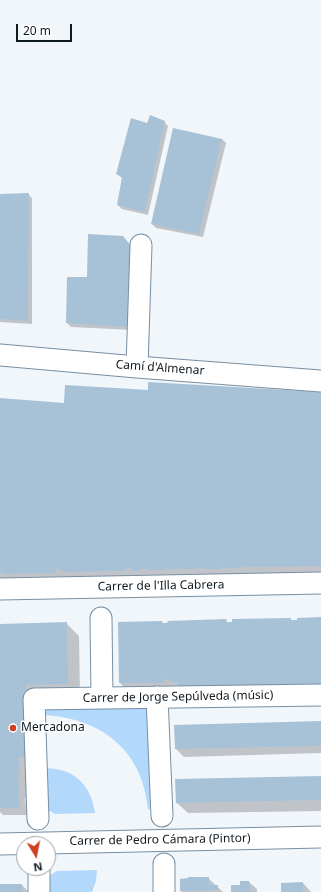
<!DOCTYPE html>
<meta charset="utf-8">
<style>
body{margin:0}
#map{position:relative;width:321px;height:892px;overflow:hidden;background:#f1f6fb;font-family:"Noto Sans",sans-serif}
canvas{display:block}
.north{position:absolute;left:16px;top:836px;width:40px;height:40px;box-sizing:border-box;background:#fff;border:1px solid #9fa3a6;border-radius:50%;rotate:170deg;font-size:11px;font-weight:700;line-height:16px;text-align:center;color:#101a21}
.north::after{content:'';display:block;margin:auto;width:14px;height:18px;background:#cb4121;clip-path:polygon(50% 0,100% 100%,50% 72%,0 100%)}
.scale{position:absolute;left:16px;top:24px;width:56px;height:18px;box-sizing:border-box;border:2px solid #101a21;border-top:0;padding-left:5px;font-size:12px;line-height:14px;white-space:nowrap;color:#101a21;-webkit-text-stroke:3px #fff;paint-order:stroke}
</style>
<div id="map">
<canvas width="321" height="892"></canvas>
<div class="north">N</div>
<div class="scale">20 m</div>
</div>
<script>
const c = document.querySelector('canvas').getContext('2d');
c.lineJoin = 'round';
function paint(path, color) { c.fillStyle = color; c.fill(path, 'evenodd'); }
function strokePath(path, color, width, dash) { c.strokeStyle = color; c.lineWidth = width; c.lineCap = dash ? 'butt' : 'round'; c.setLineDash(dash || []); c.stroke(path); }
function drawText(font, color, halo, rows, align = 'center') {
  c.font = font + ' "Noto Sans",sans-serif'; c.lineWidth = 3; c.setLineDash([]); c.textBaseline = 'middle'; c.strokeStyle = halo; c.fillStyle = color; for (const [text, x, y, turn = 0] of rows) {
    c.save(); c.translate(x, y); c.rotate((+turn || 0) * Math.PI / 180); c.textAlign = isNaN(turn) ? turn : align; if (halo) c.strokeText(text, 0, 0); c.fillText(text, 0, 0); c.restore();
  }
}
const green = new Path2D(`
 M146 706 151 711 153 806 148 810C143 750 101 718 43 715L45 711 48 709Z
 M42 768C72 767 91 783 95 813L55 814 45 808Z
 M97 870 96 881 92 892H46L47 877 57 871Z`);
const shadow = new Path2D(`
 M164 122 168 126 148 215 122 209 118 205 123 179 117 174 148 124Z
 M222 139 226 143 203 237 156 228 152 224Z
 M28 194 32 198V324L0 322V195Z
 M68 278 134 330 71 327 67 323Z
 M149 391 321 392V581L0 589V399L65 404Z
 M321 618V701L195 708 181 694 135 698 120 683 162 622 164 624 226 620 228 623 290 619 293 621H298Z
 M66 623 79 636 80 696 38 697 40 769 26 770 27 782H26V790L27 798H25L27 815H3L0 812V625Z
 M321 722V753L184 757 176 749Z
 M321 777V811L188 813 177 803Z
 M208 878 223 892H182L181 891Z
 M249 882 257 889V892H232Z
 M303 883 311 892H282Z
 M0 885H22L29 892H0Z`);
const building = new Path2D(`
 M150 115 165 121 145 212 117 205 122 177 116 174 131 118 147 123Z
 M173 128 222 139 199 234 151 224Z
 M29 193 28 321 0 319V194Z
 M88 234 123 236 132 247 130 327 66 323 67 277H87Z
 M148 382 321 392V566L257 567 228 568 221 567V569H202V568L190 569H166V570H147V569H142V570L132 571 130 567H126L125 571 63 572 61 569H56L55 573 2 574 0 570V398L64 403 65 385 148 390Z
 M321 617V685L178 693V682H169L168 679H164V683H119L118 622 162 621V623H167L168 621 226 619 227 622H232V619L291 618V620H297V618Z
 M67 622 68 684 26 685 27 757H18L20 771V774H18V782L20 791H18L20 808H0V624Z
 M321 721V746L175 749 174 725Z
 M321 776V800L176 803 175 779Z
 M188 877H209V885H218V890L180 891V879L188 878Z
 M240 881H249L250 892H231V885H240Z
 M303 882V892H281V883Z
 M0 884H22V892H0Z`);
const street = new Path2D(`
 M0 355 137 367 321 381
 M137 367 141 245
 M0 589 321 583
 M101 618 102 698
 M157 697 162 816
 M38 819 34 699 321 695
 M0 844 321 837
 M164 864V892
 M39 868V892`);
const markers = [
 [13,728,4,"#cb4121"]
];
const streetNames = [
 ["Camí d'Almenar",160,368,4],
 ["Carrer de l'Illa Cabrera",161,586,-1],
 ["Carrer de Jorge Sepúlveda (músic)",178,697,-1],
 ["Carrer de Pedro Cámara (Pintor)",160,840,-1]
];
const poiNames = [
 ["Mercadona",21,728]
];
paint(green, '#b2d9fb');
paint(shadow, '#0003');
paint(building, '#a7c1d6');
strokePath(street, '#778fa3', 23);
strokePath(street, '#fff', 21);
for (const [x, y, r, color] of markers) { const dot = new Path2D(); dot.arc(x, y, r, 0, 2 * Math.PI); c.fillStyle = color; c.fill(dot); strokePath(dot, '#fff', 1.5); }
drawText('12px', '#101a21', '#fff', streetNames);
drawText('12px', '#101a21', '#fff', poiNames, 'left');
</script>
